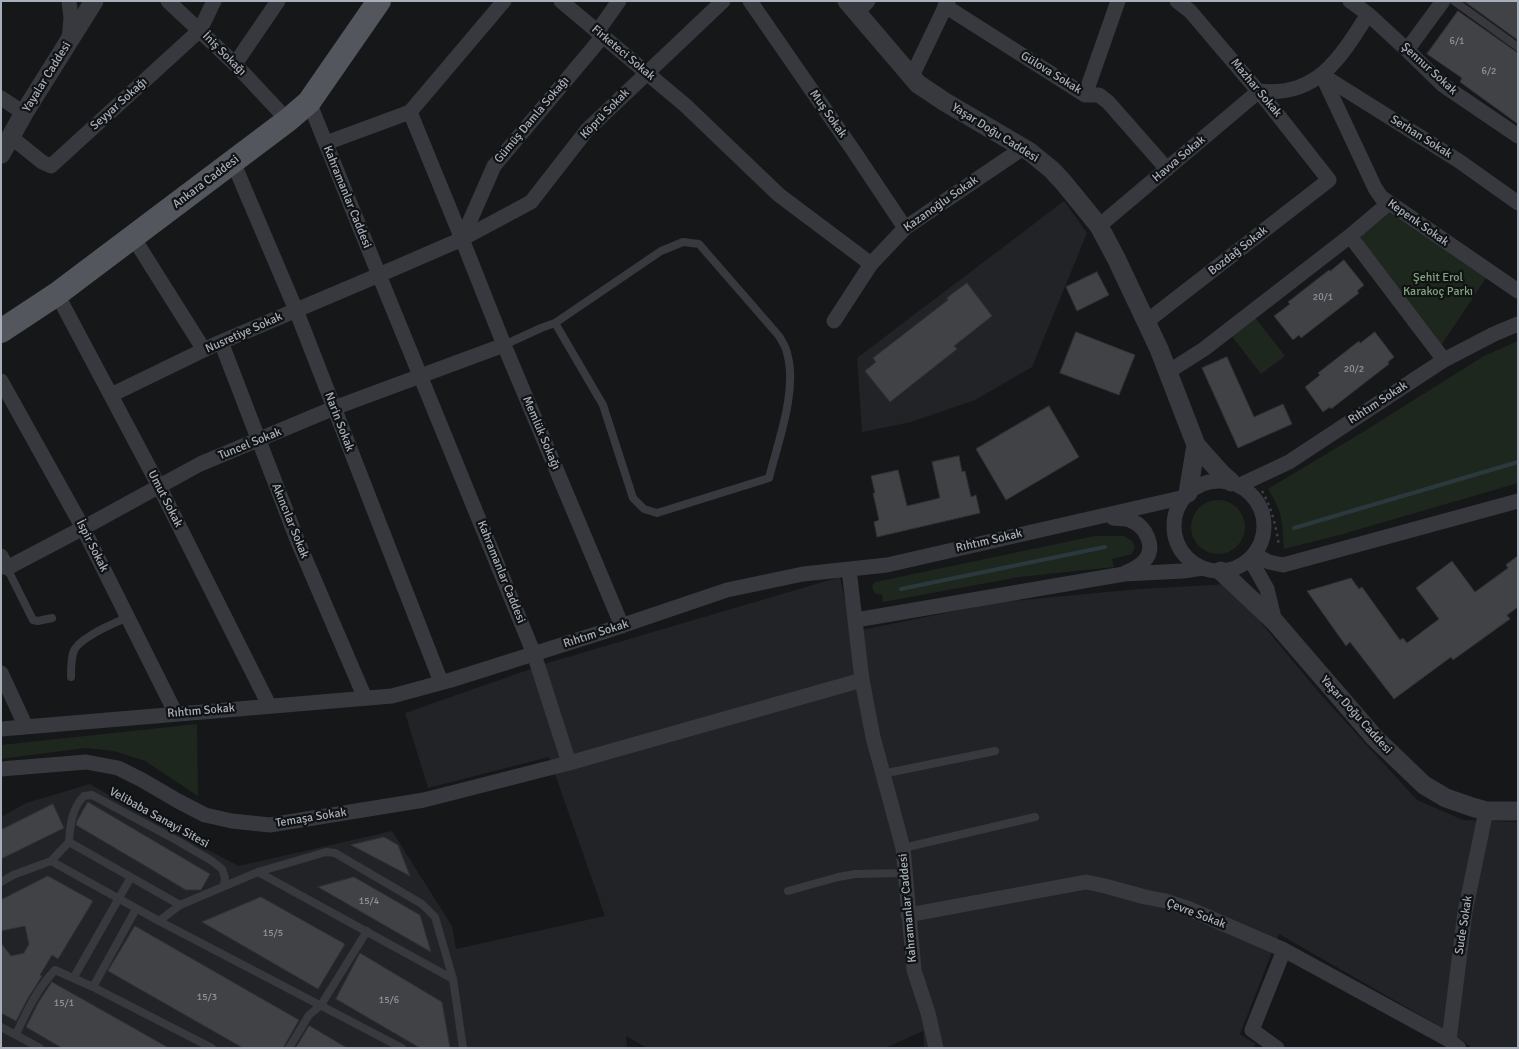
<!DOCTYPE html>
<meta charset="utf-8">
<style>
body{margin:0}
#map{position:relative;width:1519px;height:1049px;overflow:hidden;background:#161719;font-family:Signika,sans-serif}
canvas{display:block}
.frame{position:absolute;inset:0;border:2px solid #a7afba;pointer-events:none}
</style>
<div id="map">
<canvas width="1519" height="1049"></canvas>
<div class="frame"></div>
</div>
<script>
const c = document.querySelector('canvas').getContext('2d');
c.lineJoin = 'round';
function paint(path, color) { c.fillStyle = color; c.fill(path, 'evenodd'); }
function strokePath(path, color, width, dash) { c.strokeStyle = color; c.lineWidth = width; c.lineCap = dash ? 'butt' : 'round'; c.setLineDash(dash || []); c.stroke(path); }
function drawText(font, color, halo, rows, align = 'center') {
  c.font = font + ' Signika,sans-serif'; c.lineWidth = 4.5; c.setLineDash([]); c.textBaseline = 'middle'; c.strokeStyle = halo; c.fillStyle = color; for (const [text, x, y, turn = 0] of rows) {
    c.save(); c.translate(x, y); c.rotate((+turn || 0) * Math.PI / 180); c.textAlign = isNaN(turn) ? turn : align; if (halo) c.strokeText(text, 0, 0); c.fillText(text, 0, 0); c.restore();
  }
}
const built = new Path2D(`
 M1064 201 1087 233 1032 367 975 400 911 422 862 432 857 358Z
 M840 577 852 632 1000 602 1140 589 1229 584 1321 695 1417 800 1463 820 1518 822V1048H1472L1455 1035 1279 934 1240 1034 1255 1044 1253 1048H924L923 1031 885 1048H647L626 1036 627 1048H6L1 1046V817L26 803 90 784 173 832 239 866 392 831 452 926 456 949 605 916 549 757 428 788 405 713 551 662Z`);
const green = new Path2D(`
 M1392 211 1488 275 1440 347 1361 239 1362 235Z
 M1254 316 1285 356 1261 374 1230 334Z
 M1518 341V483L1343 534 1284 549C1282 522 1283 512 1268 489L1358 435 1484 356Z
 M1191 527a27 27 0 1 1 54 0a27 27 0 1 1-54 0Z
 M1095 536H1124L1132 541 1135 547 1132 554 1112 559 1114 567 1019 577 883 602 882 595 874 593 872 586 875 582Z
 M197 724 198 796 145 761 114 751 85 748 1 759V745Z`);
const stream = new Path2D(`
 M1294 528 1518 462
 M901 589 1105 547`);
const building = new Path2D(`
 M1464 1H1518V40Z
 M1458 11 1518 53V124L1460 82 1462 78 1427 54Z
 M1344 260 1364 285 1357 291 1359 293 1301 338 1299 335 1293 340 1274 316 1290 304 1288 302 1329 270 1330 271Z
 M1097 272 1109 295 1077 311 1066 287Z
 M967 283 992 316 954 346 957 349 890 402 865 371 876 362 873 358 948 300 947 298Z
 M1076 332 1135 355 1119 395 1060 373Z
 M1375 332 1394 357 1388 362 1389 364 1331 409 1330 407 1323 412 1305 387 1320 375 1318 373 1359 341 1360 343Z
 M1227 357 1254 417 1283 404 1292 424 1238 448 1202 368Z
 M1049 406 1079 457 1006 500 976 449Z
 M959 456 962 472 965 471 971 497 976 495 980 513 877 537 874 522 879 520 873 493H875L871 476 898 470 907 506 940 498 932 462Z
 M1518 556V607L1507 615 1510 619 1453 660 1451 657 1394 699 1350 642 1346 646 1307 591 1351 578 1359 589 1362 587 1400 640 1403 638 1407 643 1439 619 1416 588 1452 561 1475 592 1508 568 1506 565Z
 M88 802 210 874 201 890H186L76 825 77 821Z
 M53 804 64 828 1 859V830Z
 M384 837 398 845 410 876 351 845Z
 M48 876 93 901 58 959 52 955 40 975 42 976 28 998 16 1021 1 1013V943L11 956 24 953 29 944 25 926 1 931V900Z
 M354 877 420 915 431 952 318 887Z
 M261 897 345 944 318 989 202 922Z
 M135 926 299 1020 283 1048H243L108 971Z
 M360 953 442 1002 450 1048H420L336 999Z
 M52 982 169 1048H62L26 1027 38 1003Z
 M309 1026H310L347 1048H296Z`);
const path = new Path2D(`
 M1262 491C1272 509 1276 526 1279 546`);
const service = new Path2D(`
 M1454 1 1518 47
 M504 345 541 328 555 323 661 251 683 242 699 244 779 336C782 341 786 347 787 353 798 389 778 442 769 478L657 513 644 509 633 498 603 405 555 323
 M7 568 33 620 38 621 52 618
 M71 677C71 670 71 661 73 653 77 638 113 624 128 617
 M882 774 995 751
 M69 842C70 825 72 808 84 796L92 795 176 840 212 861 222 869 225 878 224 886
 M903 848 1035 817
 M51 861 159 921 402 1048
 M258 872 453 979
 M1 882 13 875 51 861 69 842 180 905
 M788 891 838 877 855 874 905 873
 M159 921 180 905 258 872 326 852 335 853 422 904 435 917 453 979 463 1048
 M74 977 131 877
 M93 987 136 909
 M1 1027 40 1048
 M16 1034C27 1011 37 989 55 970L93 987 212 1048
 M289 1048 309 1015 321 1005 367 931`);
const minor = new Path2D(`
 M69 1 71 18 69 40
 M168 1 235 64 278 110
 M561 1 685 105 779 195 871 264
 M750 1 853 150 905 228
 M1350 1 1368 14 1407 50 1443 85 1518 136
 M945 6 1085 95H1099L1108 102 1167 169
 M857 13 868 1
 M597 32 619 1
 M1407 50 1443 1
 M235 64 278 1
 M1322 75 1375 188 1381 197 1518 291
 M1322 75 1459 161 1518 203
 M912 76 948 1
 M1085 95 1118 1
 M1 98 24 113
 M309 102 379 275 534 654 569 763
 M11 137 42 162 51 166 200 30 214 1
 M326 143 410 112
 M233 162 296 310 441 682
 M1099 226 1259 91C1317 98 1341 57 1368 14
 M1350 236 1389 203
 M133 237 204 350
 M462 239 504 345 622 626
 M462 239 531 202 587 130 723 1
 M462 239 494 166 603 36
 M57 294 159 486 269 705
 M834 321 871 264 905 228 1023 148
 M1146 322 1329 180 1270 105 1190 11 1177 1
 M221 342 298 542 365 698
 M1168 372 1204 349 1350 236 1444 360
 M1 381 83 528 176 714
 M111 395 214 345 379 275 462 239 410 112 504 1
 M1174 526a45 45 0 1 1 90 0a45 45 0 1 1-90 0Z
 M1240 485 1289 462 1444 360 1494 334 1518 324
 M1113 518C1119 519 1127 518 1132 521 1146 527 1156 547 1145 560 1140 566 1132 570 1125 573
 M1254 554 1269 562 1283 565 1518 501
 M1 556 7 568 83 528 200 464 334 408 504 345
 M1250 559 1267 589 1275 622
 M849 569 862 680 873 737 903 848 914 970 928 1013 936 1048
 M856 620 1124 574 1183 571 1203 568
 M1 673 26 727
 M1 729 392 696 451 680 606 631 727 590 803 574 887 565 1185 497
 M1 769 86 762 118 768 142 780 178 801 205 815 232 821 270 825 424 800 569 763 862 680
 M908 915 1086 882 1105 886 1145 897 1166 901 1187 908 1284 950 1449 1040 1459 1048
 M1449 1040 1465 912 1486 811
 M1277 1048 1252 1030 1284 950`);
const tertiary = new Path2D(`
 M847 1 918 84 945 102 1030 152 1052 170 1064 183 1099 226 1116 258 1159 349 1196 445 1221 473 1231 482
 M1 154 24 113 94 1
 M1188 493 1196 445
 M1221 571 1275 622 1375 738 1424 785 1446 798 1472 807 1486 811H1518`);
const primary = new Path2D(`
 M1 331 57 294 288 120 309 102 379 1`);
const numberNames = [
 ["6/1",1457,41],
 ["6/2",1489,71],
 ["20/1",1323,297],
 ["20/2",1354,369],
 ["15/4",369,901],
 ["15/5",273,933],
 ["15/3",207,997],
 ["15/6",389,1000],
 ["15/1",64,1003]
];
const streetNames = [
 ["Firketeci Sokak",623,53,40],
 ["İniş Sokağı",224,54,45],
 ["Şennur Sokak",1429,69,42],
 ["Gülova Sokak",1051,73,32],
 ["Yayalar Caddesi",47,77,-58],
 ["Mazhar Sokak",1256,88,50],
 ["Seyyar Sokağı",119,104,-42],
 ["Köprü Sokak",605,114,-46],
 ["Muş Sokak",828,114,55],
 ["Gümüş Damla Sokağı",532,120,-50],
 ["Yaşar Doğu Caddesi",995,133,32],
 ["Serhan Sokak",1421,137,32],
 ["Havva Sokak",1179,159,-40],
 ["Ankara Caddesi",206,182,-37],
 ["Kahramanlar Caddesi",347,197,68],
 ["Kazanoğlu Sokak",941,204,-35],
 ["Kepenk Sokak",1418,223,35],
 ["Bozdağ Sokak",1238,251,-38],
 ["Nusretiye Sokak",244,333,-24],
 ["Rıhtım Sokak",1378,403,-33],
 ["Narin Sokak",339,422,69],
 ["Memlük Sokağı",541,433,67],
 ["Tuncel Sokak",250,444,-22],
 ["Umut Sokak",165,499,63],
 ["Akıncılar Sokak",290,521,68],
 ["Rıhtım Sokak",989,541,-13],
 ["İspir Sokak",92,546,63],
 ["Kahramanlar Caddesi",501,572,68],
 ["Rıhtım Sokak",596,634,-18],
 ["Rıhtım Sokak",201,711,-5],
 ["Yaşar Doğu Caddesi",1356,715,48],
 ["Velibaba Sanayi Sitesi",159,818,29],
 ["Temaşa Sokak",311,818,-9],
 ["Kahramanlar Caddesi",908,908,-95],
 ["Çevre Sokak",1196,914,21],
 ["Sude Sokak",1464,925,-81]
];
const parkNames = [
 ["Şehit Erol",1438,278],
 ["Karakoç Parkı",1438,292]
];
paint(built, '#222326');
paint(green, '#1e271e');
strokePath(stream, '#2b383e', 4);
paint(building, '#404246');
strokePath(building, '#303135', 1);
strokePath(path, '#3d4045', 2.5, [2.5, 4]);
strokePath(service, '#37393e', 8);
strokePath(minor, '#37393e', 15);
strokePath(tertiary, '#37393e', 19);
strokePath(primary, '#53565d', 24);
drawText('10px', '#8d949d', null, numberNames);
drawText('12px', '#a7afba', '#111214', streetNames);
drawText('12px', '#7fa67d', '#111214', parkNames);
</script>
